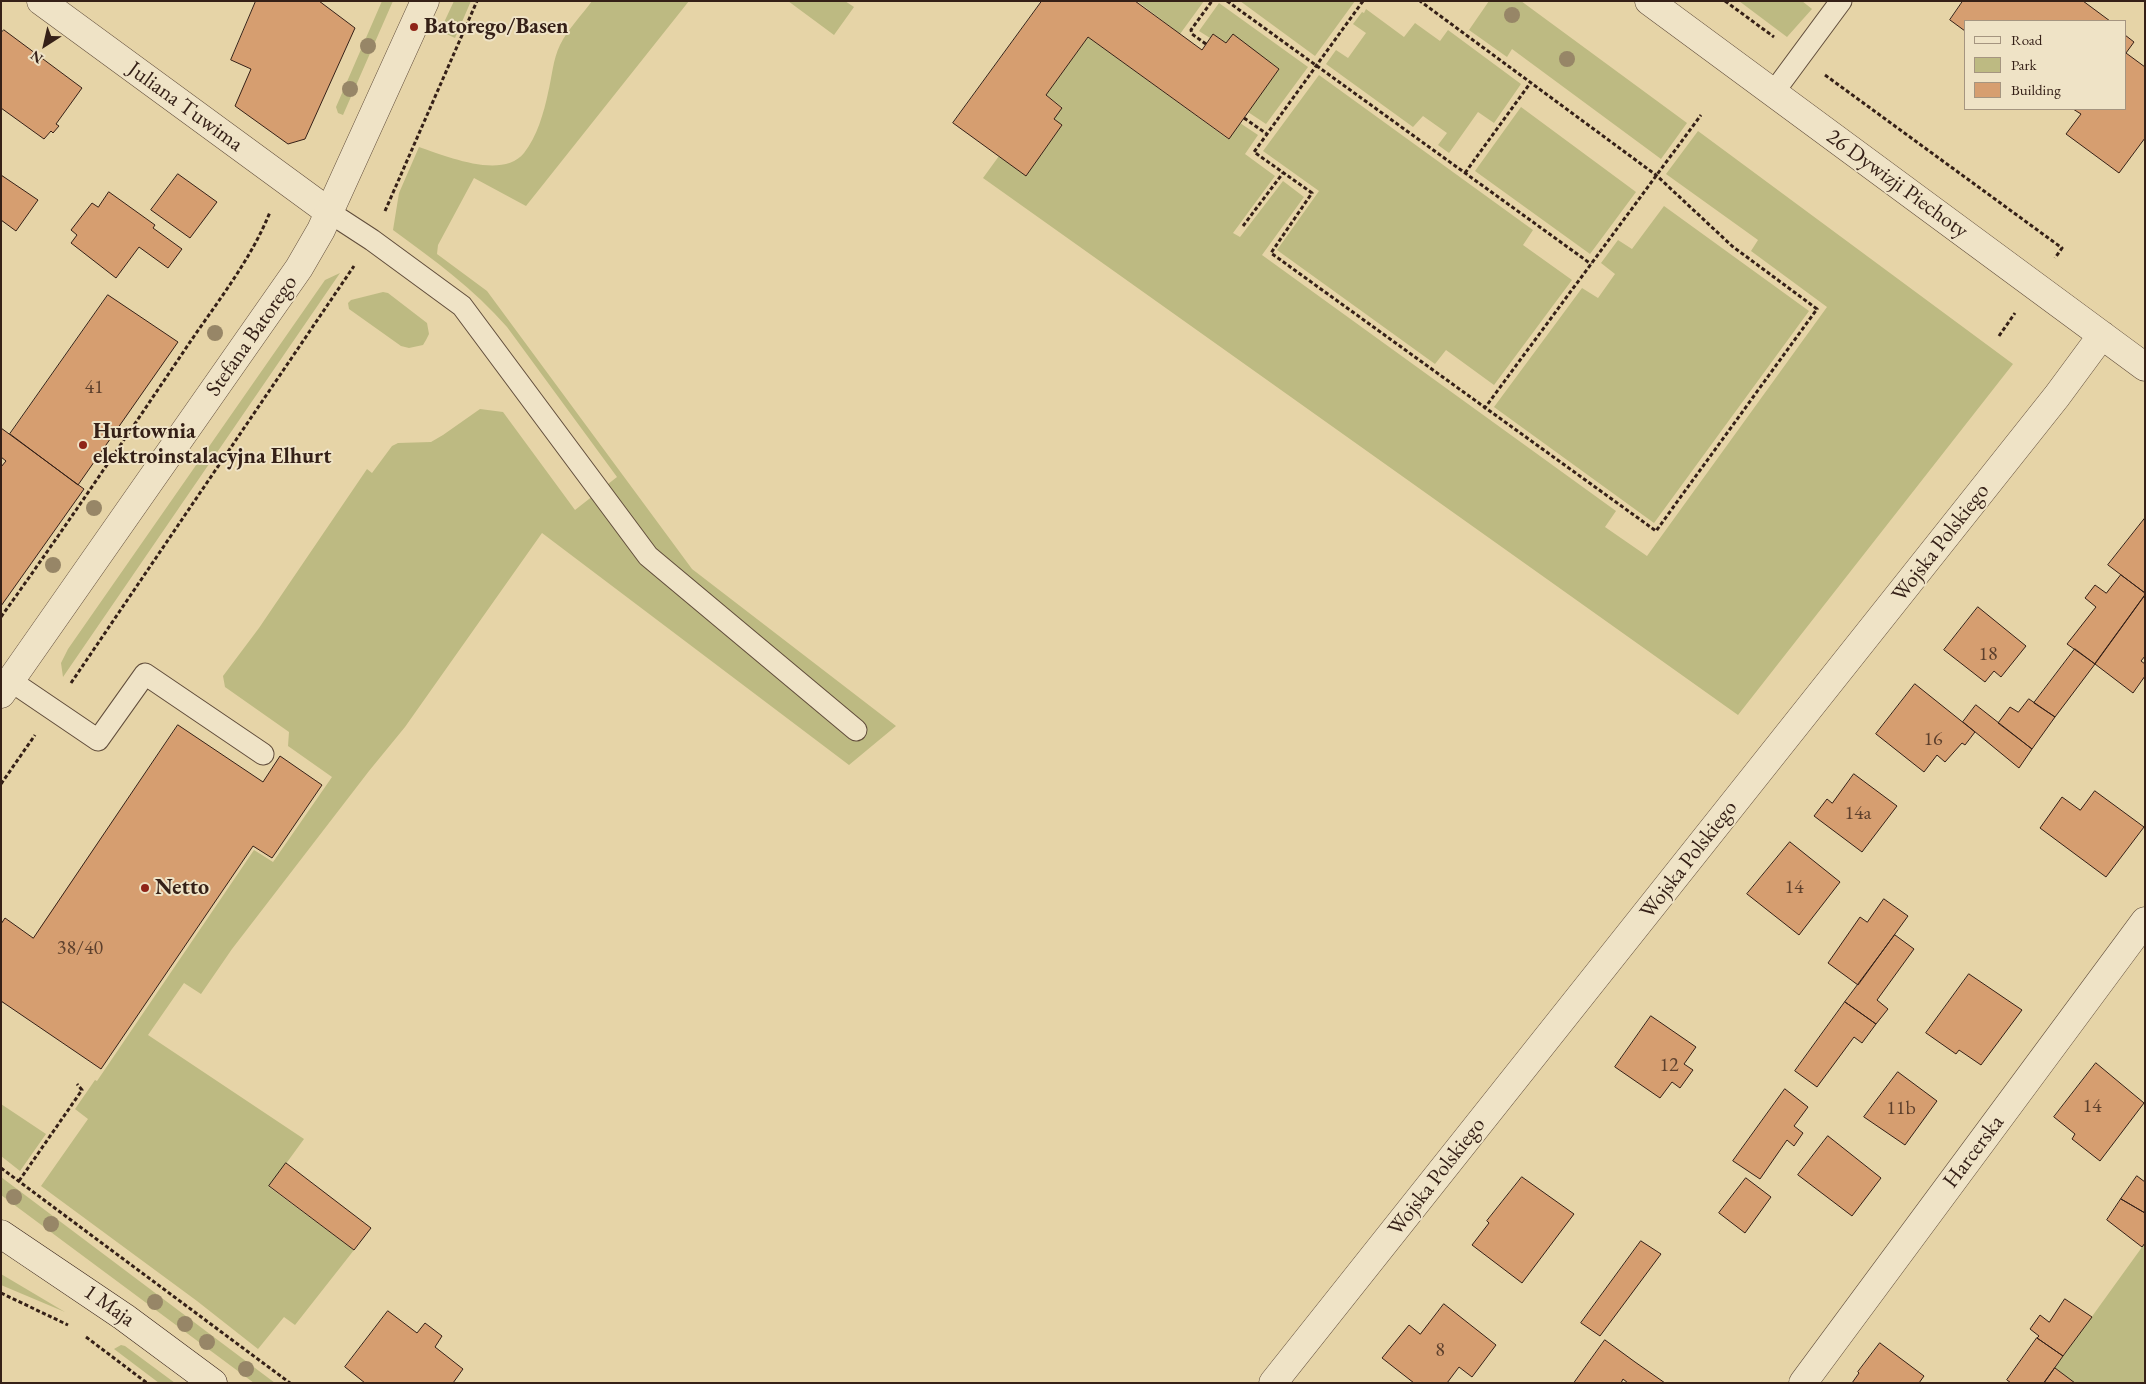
<!DOCTYPE html>
<style>
body{margin:0}
#map{position:relative;width:2146px;height:1384px;overflow:hidden;background:#e6d4a7;font-family:"EB Garamond",serif}
canvas{display:block}
.frame{position:absolute;inset:0;border:2px solid #352017;pointer-events:none}
.legend{position:absolute;left:1964px;top:20px;width:162px;height:90px;box-sizing:border-box;background:#efe3c6;border:1px solid #a59580;margin:0;padding:6px 9px;list-style:none;font-size:15px;color:#352017}
.legend li{display:flex;align-items:center;gap:10px;height:25px}
.legend b{width:25px;border:1px solid #a59580}
.north{position:absolute;left:20px;top:20px;width:50px;height:50px;-webkit-text-stroke:4px #efe3c6;paint-order:stroke;rotate:215deg;font-size:14px;font-weight:700;line-height:20px;text-align:center;color:#352017}
.north::after{content:'';display:block;margin:auto;width:18px;height:22px;background:#352017;clip-path:polygon(50% 0,100% 100%,50% 72%,0 100%)}
</style>
<div id="map">
<canvas width="2146" height="1384"></canvas>
<div class="frame"></div>
<ul class="legend">
<li><b style="height:6px;background:#efe3c6"></b>Road</li>
<li><b style="height:14px;background:#bdba82"></b>Park</li>
<li><b style="height:14px;background:#d69e70"></b>Building</li>
</ul>
<div class="north">N</div>
</div>
<script>
const c = document.querySelector('canvas').getContext('2d');
c.lineJoin = 'round';
function paint(path, color) { c.fillStyle = color; c.fill(path, 'evenodd'); }
function strokePath(path, color, width, dash) { c.strokeStyle = color; c.lineWidth = width; c.lineCap = dash ? 'butt' : 'round'; c.setLineDash(dash || []); c.stroke(path); }
function drawText(font, color, halo, rows, align = 'center') {
  c.font = font + ' "EB Garamond",serif'; c.lineWidth = 4; c.setLineDash([]); c.textBaseline = 'middle'; c.strokeStyle = halo; c.fillStyle = color; for (const [text, x, y, turn = 0] of rows) {
    c.save(); c.translate(x, y); c.rotate((+turn || 0) * Math.PI / 180); c.textAlign = isNaN(turn) ? turn : align; if (halo) c.strokeText(text, 0, 0); c.fillText(text, 0, 0); c.restore();
  }
}
const green = new Path2D(`
 M382 1H393L343 115 338 113 336 107Z
 M454 1H471L455 38 440 31Z
 M592 1H689L526 206 474 178 438 245 437 254 487 291 692 569 896 726 849 765 542 533 405 727 369 771 232 949 201 994 184 983 148 1035 304 1139 269 1187 354 1250 295 1325 284 1317 258 1349 197 1301 41 1186 88 1119 75 1109 95 1080 97 1081 254 850 273 862 332 777 288 746 289 732 225 687 223 676 259 628 367 469 372 473 392 446 398 443 431 442 443 435 480 409 503 412 575 510 617 477 507 327C474 289 434 260 393 230L399 193 419 147C446 156 502 180 524 153 537 137 544 112 548 93 552 77 553 59 560 45 568 29 582 15 592 1Z
 M788 1H845L854 7 834 35Z
 M1137 1H1204L1180 34Z
 M1240 1H1355L1315 56Z
 M1489 1H1521L1687 123 1661 159 1512 49 1507 57 1469 30Z
 M1739 1H1802L1812 9 1787 37Z
 M1219 3 1308 67 1266 124 1248 112 1279 69 1233 35 1226 43 1213 34 1210 38 1199 31Z
 M1366 9 1404 37 1415 23 1440 41 1448 30 1521 84 1494 123 1478 112 1449 153 1438 145 1447 133 1423 116 1413 127 1326 64 1336 50 1348 58 1366 33 1353 24 1362 12 1364 13Z
 M1088 37 1228 139 1240 123 1258 135 1245 154 1275 176 1233 233 1240 237 1283 181 1304 197 1262 255 1616 511 1605 527 1647 556 1827 307 1751 251 1758 240 1666 174 1698 131 2013 364 1738 715 983 178 999 156 1026 175 1062 125 1054 119 1062 107 1046 95Z
 M1319 75 1533 230 1523 245 1572 280 1494 385 1446 350 1435 364 1277 250 1319 191 1263 151Z
 M1521 107 1636 192 1590 254 1475 171Z
 M1664 206 1809 311 1654 523 1494 407 1582 288 1598 298 1615 274 1601 263 1618 240 1632 249Z
 M340 273 63 677 61 663 68 649 325 280Z
 M383 292 388 293 427 323 429 334 426 340 423 345 409 348 401 346 349 309 348 303 351 300Z
 M1 1104 46 1134 20 1171 1 1156Z
 M1 1178V1177L275 1383H254L1 1195Z
 M2145 1243V1383H2044Z
 M1 1274 65 1312 1 1285Z
 M121 1345 125 1346 175 1383H159L114 1349Z`);
const building = new Path2D(`
 M256 1H319L355 28 305 139 288 144 235 106 251 69 231 60Z
 M1042 1H1135L1202 50 1213 34 1226 43 1233 34 1279 69 1229 139 1088 37 1046 95 1062 108 1054 119 1062 125 1026 176 953 123Z
 M1963 1H2083L2110 21H1965V31L1950 20Z
 M4 30 82 88 56 124 59 126 53 133 51 131 44 139 1 108V33Z
 M2125 35 2134 42 2126 53 2145 67V138L2119 173 2066 134 2081 114 2073 109H2125Z
 M178 174 217 202 190 238 151 210Z
 M1 175 38 200 16 231 1 220Z
 M109 192 155 225 153 228 182 249 168 268 139 247 116 278 71 243 77 235 71 230 92 203 98 207Z
 M108 295 178 342 78 485 10 434Z
 M1 428 84 489 1 606V467L6 461 1 457Z
 M2145 518V593L2108 565Z
 M2121 575 2145 593V595L2095 664 2067 644 2096 607 2085 598 2095 585 2106 593Z
 M2145 595V656L2141 661 2145 664V676L2133 693 2095 664Z
 M1978 607 2026 646 2001 677 1994 671 1985 682 1944 650Z
 M2075 649 2095 664 2055 717 2034 703Z
 M1915 684 1975 732 1965 745 1962 743 1945 762 1937 755 1924 772 1876 734Z
 M2029 699 2055 717 2032 749 1998 723 2010 707 2018 712Z
 M1976 705 2032 749 2019 768 1963 722Z
 M178 725 263 782 280 756 322 785 272 858 253 846 101 1069 1 1001V924L5 918 33 938Z
 M1854 774 1897 806 1862 852 1814 816 1827 799 1832 803Z
 M2095 791 2144 827 2106 877 2040 828 2062 797 2080 810Z
 M1790 842 1840 882 1799 935 1747 894Z
 M1884 899 1908 916 1858 985 1828 963 1860 917 1867 922Z
 M1895 935 1914 949 1877 1000 1888 1009 1876 1024 1845 1002Z
 M1969 974 2022 1010 1981 1065 1959 1050 1956 1054 1926 1033Z
 M1845 1002 1876 1024 1862 1043 1854 1037 1817 1087 1795 1071Z
 M1651 1016 1696 1047 1684 1064 1693 1070 1680 1088 1672 1082 1660 1098 1615 1067Z
 M2096 1063 2144 1103 2100 1161 2072 1139 2075 1134 2054 1117Z
 M1898 1072 1937 1101 1905 1145 1864 1117Z
 M1785 1089 1808 1107 1794 1126 1803 1133 1794 1146 1787 1140 1760 1179 1733 1161Z
 M1828 1136 1881 1178 1852 1216 1798 1175Z
 M286 1163 371 1228 354 1250 269 1186Z
 M2137 1176 2145 1182V1213L2121 1199Z
 M1522 1177 1574 1214 1522 1283 1472 1245 1489 1223 1487 1221Z
 M1746 1178 1771 1197 1745 1233 1719 1213Z
 M2121 1199 2145 1213V1243L2142 1247 2107 1220Z
 M1641 1241 1661 1254 1600 1336 1581 1323Z
 M2065 1299 2092 1317 2063 1356 2037 1338 2039 1336 2030 1329 2040 1315 2049 1322Z
 M1444 1304 1496 1345 1472 1377 1459 1367 1447 1383H1414L1382 1358 1409 1325 1420 1334Z
 M388 1311 417 1333 425 1323 442 1336 435 1347 463 1369 453 1383H365L345 1367Z
 M2037 1338 2063 1356 2044 1383H2011L2007 1380Z
 M1605 1340 1635 1362 1665 1383H1628L1623 1379 1621 1383H1574Z
 M1880 1343 1924 1376 1919 1383H1852L1859 1373 1858 1372Z
 M2055 1368 2075 1383H2044Z`);
const path = new Path2D(`
 M1227 1 1591 264
 M1363 1 1254 152 1312 193 1271 253 1656 531 1817 309 1732 246 1656 175 1420 1
 M1725 1 1774 37
 M1206 44 1192 34 1191 30 1212 1
 M1825 75 2062 248 2055 258
 M1244 118 1267 134
 M1465 173 1531 82
 M385 211 477 1
 M1243 226 1283 173
 M1999 336 2015 313
 M1484 409 1701 115
 M1 617C64 529 124 440 184 351 214 306 250 262 270 212
 M71 683 354 266
 M1 784 35 735
 M1 1168 290 1383
 M19 1181 82 1090 77 1084
 M1 1293 68 1325
 M86 1337 147 1383`);
const service = new Path2D(`
 M1773 93 1841 1
 M329 212 372 240 462 306 648 556 856 730
 M11 681 98 740 145 674 263 754`);
const minor = new Path2D(`
 M41 1 329 212
 M1649 1 2145 367
 M1273 1383 2057 396 2102 335
 M1803 1383 2145 921`);
const tertiary = new Path2D(`
 M1 694 299 268 321 230 425 1`);
const secondary = new Path2D(`
 M1 1234 124 1317 213 1383`);
const trees = [
 [1512,15],
 [368,46],
 [1567,59],
 [350,89],
 [215,333],
 [94,508],
 [53,565],
 [14,1197],
 [51,1224],
 [155,1302],
 [185,1324],
 [207,1342],
 [246,1369]
];
const markers = [
 [414,27,5,"#8f2418"],
 [83,445,5,"#8f2418"],
 [145,888,5,"#8f2418"]
];
const numberNames = [
 ["41",94,388],
 ["18",1988,655],
 ["16",1933,740],
 ["14a",1858,814],
 ["14",1794,888],
 ["38/40",80,949],
 ["12",1669,1066],
 ["14",2092,1107],
 ["11b",1901,1109],
 ["8",1440,1351]
];
const poiNames = [
 ["Batorego/Basen",424,27],
 ["Hurtownia",93,432],
 ["elektroinstalacyjna Elhurt",93,457],
 ["Netto",155,888]
];
const streetNames = [
 ["Juliana Tuwima",185,107,36],
 ["26 Dywizji Piechoty",1897,184,36],
 ["Stefana Batorego",252,336,-55],
 ["Wojska Polskiego",1941,543,-52],
 ["Wojska Polskiego",1689,860,-52],
 ["Harcerska",1974,1152,-53],
 ["Wojska Polskiego",1437,1177,-52],
 ["1 Maja",109,1306,35]
];
paint(green, '#bdba82');
paint(building, '#d69e70');
strokePath(building, '#352017', 1);
strokePath(service, '#614d3b', 23);
strokePath(minor, '#614d3b', 29);
strokePath(tertiary, '#614d3b', 29);
strokePath(secondary, '#352017', 29);
strokePath(path, '#352017', 3, [4, 2.5]);
strokePath(service, '#efe3c6', 21);
strokePath(minor, '#efe3c6', 28);
strokePath(tertiary, '#efe3c6', 28);
strokePath(secondary, '#efe3c6', 28);
c.fillStyle = '#978667';
for (const [x, y] of trees) { c.beginPath(); c.arc(x, y, 8, 0, 2 * Math.PI); c.fill(); }
for (const [x, y, r, color] of markers) { const dot = new Path2D(); dot.arc(x, y, r, 0, 2 * Math.PI); c.fillStyle = color; c.fill(dot); strokePath(dot, '#efe3c6', 2); }
drawText('20px', '#5d402d', null, numberNames);
drawText('bold 22px', '#352017', '#efe3c6', poiNames, 'left');
drawText('22px', '#352017', '#efe3c6', streetNames);
</script>
